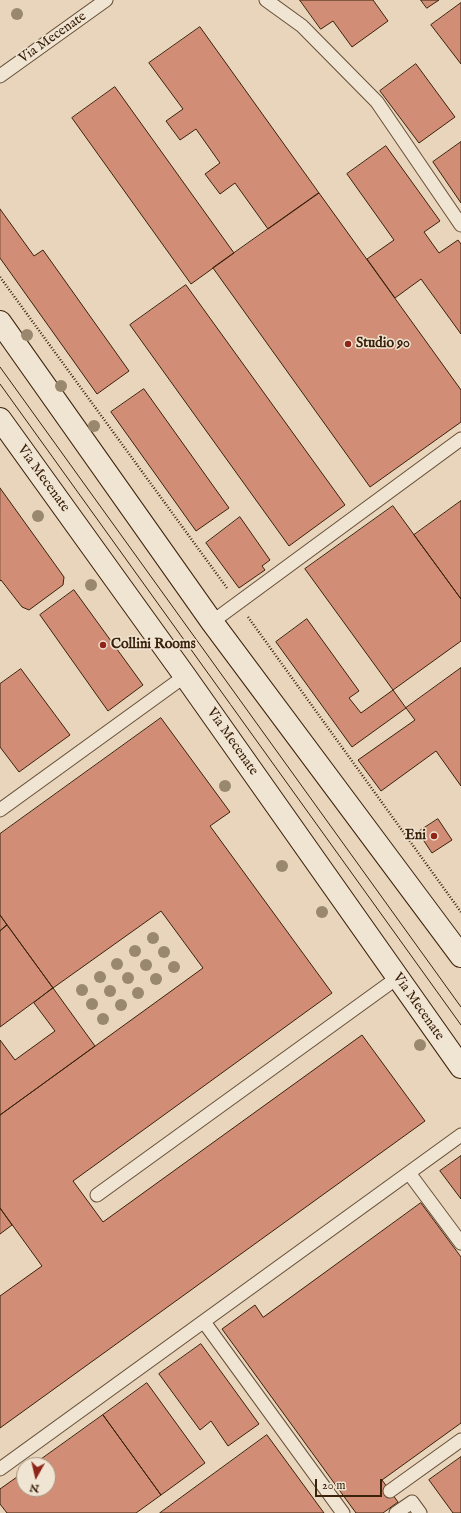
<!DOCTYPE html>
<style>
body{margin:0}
#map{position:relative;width:461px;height:1513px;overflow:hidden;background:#e8d5bb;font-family:"IM FELL English",serif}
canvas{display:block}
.north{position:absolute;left:16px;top:1457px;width:40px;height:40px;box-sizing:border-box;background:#f0e4d3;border:1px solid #a89683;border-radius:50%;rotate:188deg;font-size:11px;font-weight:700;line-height:16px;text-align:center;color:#3b220b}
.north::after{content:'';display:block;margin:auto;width:14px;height:18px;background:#8f2418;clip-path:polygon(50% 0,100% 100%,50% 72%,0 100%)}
.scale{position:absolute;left:315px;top:1479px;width:67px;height:18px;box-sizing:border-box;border:2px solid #3b220b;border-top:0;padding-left:5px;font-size:12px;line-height:14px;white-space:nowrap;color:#3b220b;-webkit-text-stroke:3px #f0e4d3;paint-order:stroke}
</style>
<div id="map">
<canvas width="461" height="1513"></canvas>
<div class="north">N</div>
<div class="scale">20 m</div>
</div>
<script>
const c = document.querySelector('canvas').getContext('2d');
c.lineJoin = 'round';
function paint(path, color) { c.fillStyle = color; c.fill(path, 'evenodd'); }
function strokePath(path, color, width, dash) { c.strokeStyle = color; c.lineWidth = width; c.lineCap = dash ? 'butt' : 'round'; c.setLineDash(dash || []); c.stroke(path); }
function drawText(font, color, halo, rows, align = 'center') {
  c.font = font + ' "IM FELL English",serif'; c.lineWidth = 3; c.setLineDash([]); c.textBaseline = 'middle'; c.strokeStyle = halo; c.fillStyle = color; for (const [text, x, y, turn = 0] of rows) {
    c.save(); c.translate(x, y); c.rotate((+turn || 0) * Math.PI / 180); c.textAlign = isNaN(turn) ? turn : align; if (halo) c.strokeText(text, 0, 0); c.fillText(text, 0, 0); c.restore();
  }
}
const building = new Path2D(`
 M300 0H373L388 21 352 47 333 21 321 29Z
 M421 0H439L427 8Z
 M461 3V64L431 25Z
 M200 27 319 193 268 229 235 183 220 194 205 174 220 163 196 129 180 140 166 121 183 109 149 63Z
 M416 64 455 117 419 143 380 91Z
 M115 87 234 253 191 284 72 118Z
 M461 142V203L433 162Z
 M386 146 440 221 424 232 439 253 458 240 461 244V334L421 279 395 298 367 259 394 240 347 174Z
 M319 193 461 390V422L370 487 213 268Z
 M0 209 34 256 43 250 129 371 97 394 0 258Z
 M186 285 345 505 289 546 130 325Z
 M144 389 229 508 196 531 111 412Z
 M0 488 64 577 63 585 29 610 22 607 1 580 0 581Z
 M461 501V599L414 535Z
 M393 506 461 599V641L393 690 305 569Z
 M240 517 270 560 262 566 265 570 239 588 206 543Z
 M74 590 143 685 108 711 40 615Z
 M307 619 359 691 349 698 361 713 393 690 406 708 352 747 276 642Z
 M461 668V786L436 751 381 791 358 760 415 720 406 708Z
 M21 669 70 735 19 772 0 747V684Z
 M161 718 230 812 210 826 332 993 73 1181 103 1222 362 1035 425 1121 0 1428V1296L42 1266 0 1208V1115L203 968 161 911 53 988 0 915V834Z
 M438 819 452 840 432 853 418 832Z
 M0 915 7 925 0 931Z
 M7 925 53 988 0 1027V931Z
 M53 988 95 1046 0 1115V1040L15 1060 55 1031 34 1003Z
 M461 1156V1199L440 1171Z
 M421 1203 461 1257V1423L382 1480 398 1502 383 1513H356L222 1329 255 1305 263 1317Z
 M0 1208 12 1225 0 1234Z
 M201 1344 259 1424 228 1446 211 1421 200 1430 159 1374Z
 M147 1383 205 1463 161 1495 103 1415Z
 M103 1415 161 1495 136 1513H7L0 1504V1489L24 1472V1489H48V1465H33Z
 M267 1435 324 1513H160Z
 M461 1457V1513H453L429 1480Z`);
const path = new Path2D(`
 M0 277 227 588
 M248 617 461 912`);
const service = new Path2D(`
 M266 0 302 26 377 102 461 225
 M0 76 106 0
 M212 622 461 439
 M0 810 185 676
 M409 1173 461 1243
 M97 1195 397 978
 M204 1322 343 1513
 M0 1469 461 1135
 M390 1491 461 1440
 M396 1513 412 1502 420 1513`);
const secondary = new Path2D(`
 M0 322 212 622 461 956
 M0 419 185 676 461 1067`);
const tram = new Path2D(`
 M0 367 461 1007
 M0 384 461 1025`);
const trees = [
 [17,14],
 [27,335],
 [61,386],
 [94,426],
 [38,516],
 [91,585],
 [225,786],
 [282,866],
 [322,912],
 [153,938],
 [135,951],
 [164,952],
 [117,964],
 [146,965],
 [174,967],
 [100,977],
 [128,978],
 [156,979],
 [82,990],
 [110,991],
 [138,993],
 [92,1004],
 [121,1005],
 [103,1019],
 [420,1045]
];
const markers = [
 [348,344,4,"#8f2418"],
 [103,645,4,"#8f2418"],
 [434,836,4,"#8f2418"]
];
const streetNames = [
 ["Via Mecenate",53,38,-35],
 ["Via Mecenate",43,479,54],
 ["Via Mecenate",232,742,55],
 ["Via Mecenate",418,1007,55]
];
const poiNames = [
 ["Studio 90",356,344],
 ["Collini Rooms",111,645],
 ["Eni",426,836,"right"]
];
paint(building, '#d18d75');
strokePath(building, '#3b220b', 1);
strokePath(service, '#664f37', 15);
strokePath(secondary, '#3b220b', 24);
strokePath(path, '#3b220b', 2.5, [1, 2]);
strokePath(service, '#f0e4d3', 13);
strokePath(secondary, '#f0e4d3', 22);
strokePath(tram, '#3b220b', 1);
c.fillStyle = '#99886d';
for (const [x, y] of trees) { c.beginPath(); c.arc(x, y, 6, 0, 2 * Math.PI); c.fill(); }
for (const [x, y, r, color] of markers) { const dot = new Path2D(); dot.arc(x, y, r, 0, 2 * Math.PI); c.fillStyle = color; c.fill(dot); strokePath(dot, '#f0e4d3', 1.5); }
drawText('14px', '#3b220b', '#f0e4d3', streetNames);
drawText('bold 14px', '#3b220b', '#f0e4d3', poiNames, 'left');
</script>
